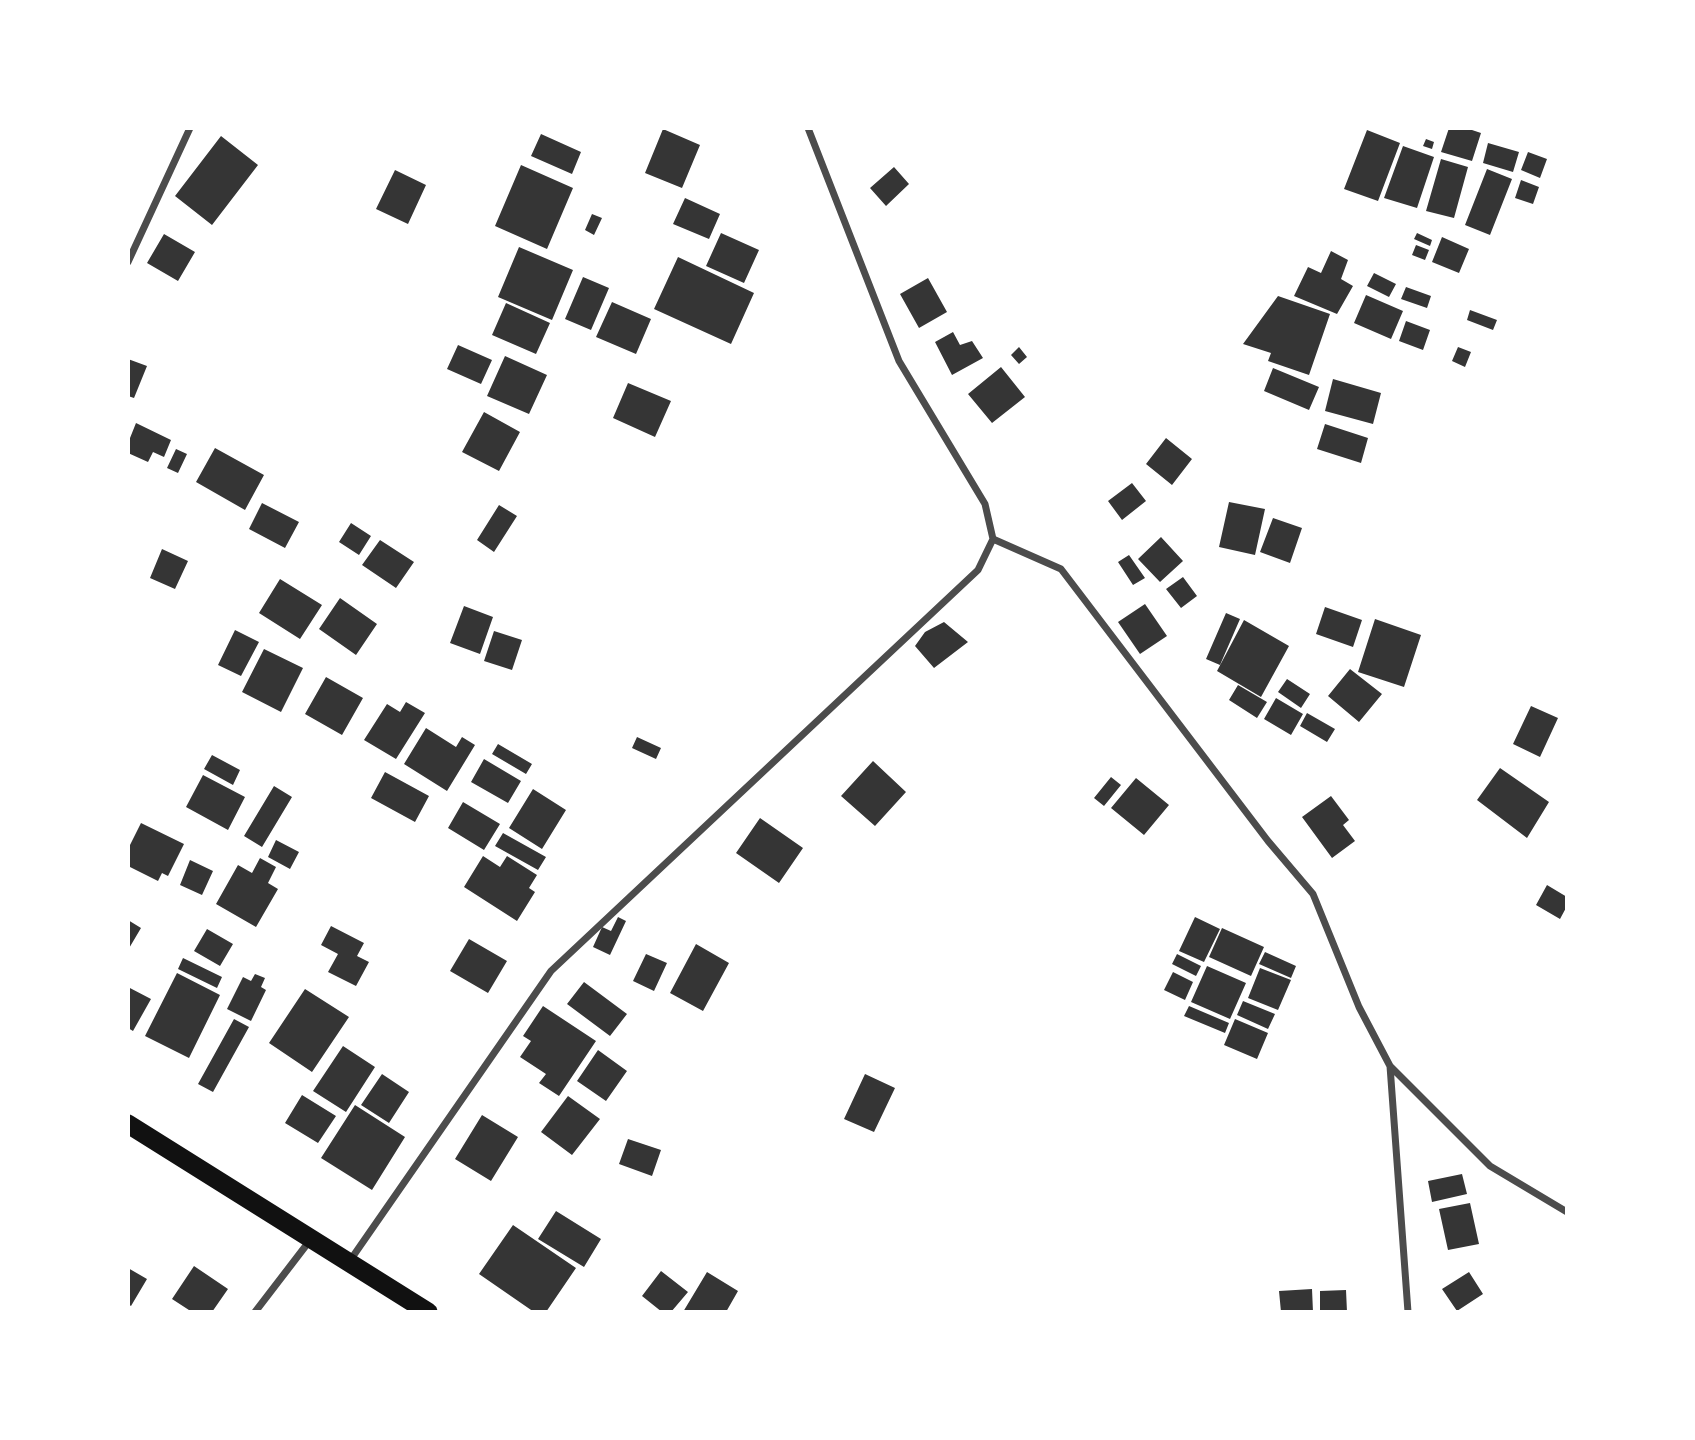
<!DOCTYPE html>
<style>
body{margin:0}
#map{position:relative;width:1695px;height:1440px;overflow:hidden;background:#fff;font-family:"Open Sans",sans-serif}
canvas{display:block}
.frame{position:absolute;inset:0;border:130px solid #fff;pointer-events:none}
</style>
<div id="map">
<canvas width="1695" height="1440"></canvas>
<div class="frame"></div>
</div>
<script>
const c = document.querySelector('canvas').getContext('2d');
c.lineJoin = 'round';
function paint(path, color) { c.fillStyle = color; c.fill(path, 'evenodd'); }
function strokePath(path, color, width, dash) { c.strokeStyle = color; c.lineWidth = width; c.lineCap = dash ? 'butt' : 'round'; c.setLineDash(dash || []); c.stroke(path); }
const building = new Path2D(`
 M1449 128H1466L1481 133 1472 161 1441 152Z
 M663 129 700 145 682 188 645 173Z
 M1367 130 1400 143 1378 201 1344 189Z
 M541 134 581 152 572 174 531 156Z
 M221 136 258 165 212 225 175 196Z
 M1426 139 1434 142 1432 149 1423 146Z
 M1488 143 1519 152 1513 172 1483 163Z
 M1403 146 1434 157 1417 208 1384 198Z
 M1528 152 1547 159 1540 178 1521 170Z
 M1441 159 1468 167 1454 218 1426 211Z
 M521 165 573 188 547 249 495 226Z
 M894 167 909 184 886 206 870 188Z
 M1487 169 1512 179 1490 235 1465 225Z
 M395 170 426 185 408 224 376 209Z
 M1521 180 1539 187 1533 204 1515 198Z
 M685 198 720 214 709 239 673 224Z
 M592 214 602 218 594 235 585 230Z
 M721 233 759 250 744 283 706 266Z
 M1417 233 1432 240 1430 246 1414 239Z
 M164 234 195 252 178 281 147 263Z
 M1442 237 1469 249 1459 273 1432 262Z
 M1416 245 1429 250 1425 260 1412 255Z
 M519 247 573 270 552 320 498 297Z
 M1331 251 1348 260 1341 279 1353 286 1337 314 1294 296 1308 267 1321 273Z
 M678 257 754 293 731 344 654 309Z
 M1374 273 1396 284 1389 297 1367 286Z
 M583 277 609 288 591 330 565 319Z
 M928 278 947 312 919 328 900 294Z
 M1406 287 1431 296 1427 308 1401 299Z
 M1366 295 1403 311 1391 339 1354 323Z
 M1278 296 1330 314 1309 375 1268 361 1271 353 1243 344Z
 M612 302 651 319 636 354 596 337Z
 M506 303 550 323 536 354 492 335Z
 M1470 310 1497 320 1493 330 1467 320Z
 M1406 321 1430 330 1423 350 1399 341Z
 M953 332 960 345 972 341 983 358 952 375 935 342Z
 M458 345 492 360 481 384 447 369Z
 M1019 347 1027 357 1019 364 1011 355Z
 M1458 347 1471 352 1465 367 1452 361Z
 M505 356 547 375 529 414 487 396Z
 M128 359 147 366 134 398 128 396Z
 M1001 367 1025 397 992 423 968 394Z
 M1273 368 1319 387 1309 410 1264 391Z
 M1333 379 1381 393 1373 424 1325 411Z
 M628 383 671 401 655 437 613 418Z
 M484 412 520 432 499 471 462 452Z
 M136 423 171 440 164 457 153 452 148 462 128 453V443Z
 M1325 424 1368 438 1361 463 1317 449Z
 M1166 438 1192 459 1172 485 1146 464Z
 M215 448 264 475 245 510 196 482Z
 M176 449 187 454 178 473 167 468Z
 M1132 483 1146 501 1122 520 1108 501Z
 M1229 502 1265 509 1255 555 1219 547Z
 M262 503 299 522 285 548 249 529Z
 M499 505 517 516 494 552 477 540Z
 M1273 518 1302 528 1290 563 1260 552Z
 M351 523 371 536 359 555 339 542Z
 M1161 537 1183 561 1160 582 1138 559Z
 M380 540 414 562 396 588 362 565Z
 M162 549 188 561 175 589 150 578Z
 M1129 555 1145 578 1133 585 1118 562Z
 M1183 577 1197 596 1181 608 1166 589Z
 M280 579 322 605 300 639 259 613Z
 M340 598 377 624 356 655 319 629Z
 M1145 604 1167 636 1140 654 1118 622Z
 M464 606 493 617 480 654 450 643Z
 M1325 607 1362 620 1353 647 1316 634Z
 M1226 613 1240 619 1220 665 1206 659Z
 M1375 619 1421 635 1404 687 1358 672Z
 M1244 620 1289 646 1261 697 1217 671Z
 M944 622 968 642 934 668 915 646 925 632Z
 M235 630 259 642 241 676 218 665Z
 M494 631 522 640 512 670 484 661Z
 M264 649 303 668 281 712 242 692Z
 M1350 669 1382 694 1359 722 1328 696Z
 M326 677 363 698 342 735 305 714Z
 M1287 679 1310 694 1301 708 1278 692Z
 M1238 685 1267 702 1257 718 1229 700Z
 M1276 698 1303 714 1291 735 1264 719Z
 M406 702 425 713 396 759 364 740 387 704 400 712Z
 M1531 706 1558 718 1540 757 1513 744Z
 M1307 713 1335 729 1327 742 1300 726Z
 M426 728 456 747 462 737 475 745 447 791 404 764Z
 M637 737 661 748 656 759 632 748Z
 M498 744 532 764 526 774 492 754Z
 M212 755 240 770 233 785 204 769Z
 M484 759 521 781 508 803 471 782Z
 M873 761 906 792 875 826 841 796Z
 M1500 768 1549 802 1527 838 1477 800Z
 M385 772 429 796 415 822 371 798Z
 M203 775 245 797 228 830 186 807Z
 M1111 777 1121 785 1104 806 1094 798Z
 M1136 778 1169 805 1144 835 1111 808Z
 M274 786 292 797 262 847 244 836Z
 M533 789 566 810 542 849 509 828Z
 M1331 796 1349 820 1343 825 1355 841 1332 858 1302 817Z
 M463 802 500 824 484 850 448 828Z
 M760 818 803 848 779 883 736 853Z
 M141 823 184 844 168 876 162 873 158 881 128 866V849Z
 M503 833 546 857 538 870 495 846Z
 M276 840 299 852 290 869 268 857Z
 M483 856 500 867 507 856 537 875 529 888 535 892 517 921 464 887Z
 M260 858 276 867 268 883 278 889 256 927 216 904 238 865 252 873Z
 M190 860 213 871 202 895 180 885Z
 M1547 885 1567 897V906L1560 919 1536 905Z
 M618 917 626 921 610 955 593 947 602 927 611 931Z
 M1195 917 1220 929 1204 962 1179 951Z
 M128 920 141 928 128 950Z
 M331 926 364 943 357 956 369 962 356 986 328 972 338 954 321 945Z
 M1222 928 1264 947 1251 976 1209 957Z
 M207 929 233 944 220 966 194 951Z
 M469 939 507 961 488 993 450 971Z
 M696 944 729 963 703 1011 670 993Z
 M1265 952 1296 966 1291 978 1259 964Z
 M646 954 667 963 654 991 633 981Z
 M1177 954 1201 966 1196 976 1172 964Z
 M183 958 222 977 217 988 178 969Z
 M1207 966 1246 983 1230 1019 1191 1002Z
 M1260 968 1291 980 1278 1010 1248 998Z
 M1173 972 1193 982 1185 1000 1164 990Z
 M177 973 220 995 189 1058 145 1036Z
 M255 974 265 978 261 987 266 990 251 1021 227 1009 243 977 251 981Z
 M584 982 627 1014 610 1036 567 1004Z
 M128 987 151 999 133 1031 128 1028Z
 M305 989 349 1017 312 1072 269 1043Z
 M1243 1001 1275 1014 1268 1029 1237 1015Z
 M543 1006 596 1041 559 1096 539 1083 546 1074 520 1057 531 1041 523 1036Z
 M1189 1006 1229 1023 1225 1033 1184 1016Z
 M234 1019 249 1027 213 1092 198 1084Z
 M1235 1019 1268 1033 1257 1059 1224 1045Z
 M343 1046 375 1067 346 1112 313 1091Z
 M598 1050 627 1071 606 1101 577 1081Z
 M382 1074 409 1092 389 1123 361 1105Z
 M865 1074 895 1088 874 1132 844 1119Z
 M302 1095 336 1116 318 1143 285 1123Z
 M568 1096 600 1119 572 1155 541 1132Z
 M355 1105 405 1137 372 1190 321 1158Z
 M482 1115 518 1137 491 1181 455 1159Z
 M628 1139 661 1150 652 1176 619 1164Z
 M1462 1174 1467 1194 1432 1202 1428 1181Z
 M1470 1203 1479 1244 1448 1250 1439 1209Z
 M556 1211 601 1239 584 1267 538 1239Z
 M513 1225 576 1268 546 1312H534L479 1274Z
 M194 1266 228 1289 212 1312H192L172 1299Z
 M128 1268 147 1279 131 1306 128 1304Z
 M661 1271 688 1292 671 1312H662L642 1296Z
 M707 1272 738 1291 726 1312H683Z
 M1469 1272 1483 1294 1457 1311 1442 1289Z
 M1312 1289 1313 1312H1281L1279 1291Z
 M1346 1290 1347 1312H1320V1291Z`);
const minor = new Path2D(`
 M128 262 190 128
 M993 539 1061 569 1268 841 1313 894 1359 1007 1390 1066 1490 1166 1567 1212
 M1390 1066 1408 1312
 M349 1262 551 971 978 570 993 539 985 504 899 361 808 128
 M255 1312 311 1239`);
const trunk = new Path2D(`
 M128 1124 428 1312`);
paint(building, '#353535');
strokePath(minor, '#4c4c4c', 7);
strokePath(trunk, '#111', 19);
</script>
